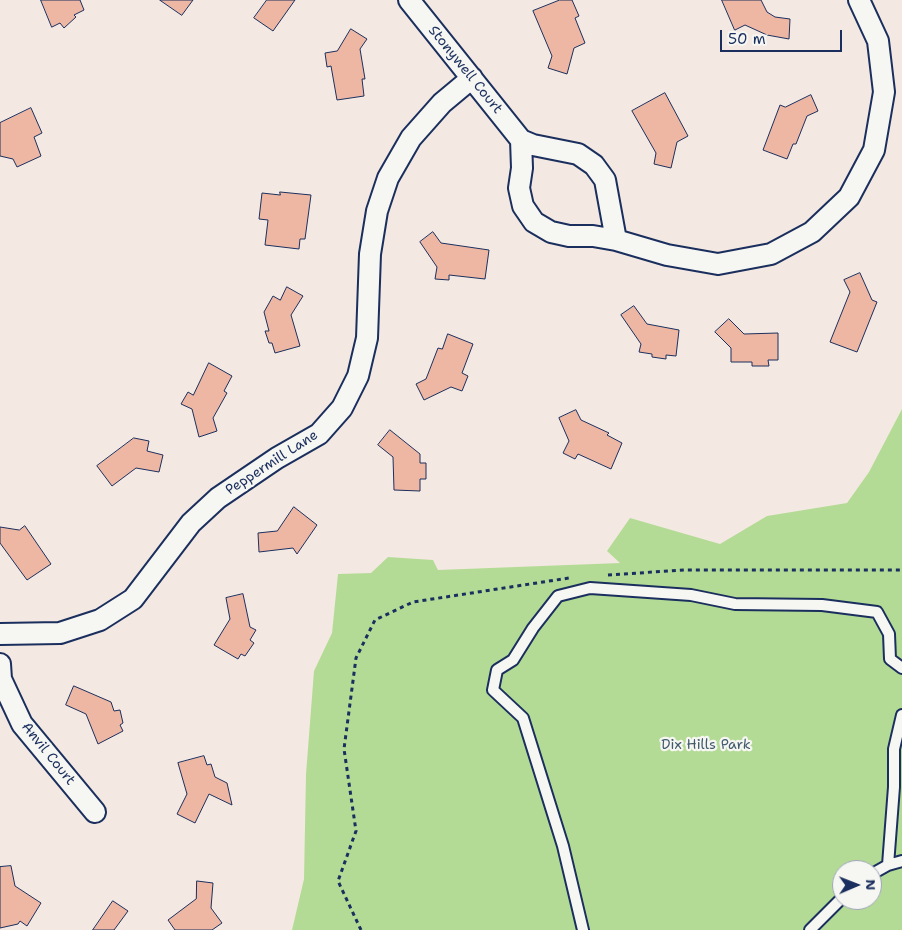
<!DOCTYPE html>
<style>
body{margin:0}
#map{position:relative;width:902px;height:930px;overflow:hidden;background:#f4e9e2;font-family:"Shantell Sans",sans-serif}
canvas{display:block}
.north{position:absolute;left:832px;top:860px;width:50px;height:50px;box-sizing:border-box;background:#f6f6f2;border:1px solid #9ea6b7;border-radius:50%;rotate:89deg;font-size:14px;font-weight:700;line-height:20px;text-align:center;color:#1b2f5e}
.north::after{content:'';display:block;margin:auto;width:18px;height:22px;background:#1b2f5e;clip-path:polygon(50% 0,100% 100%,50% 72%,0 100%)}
.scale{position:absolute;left:720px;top:30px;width:122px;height:22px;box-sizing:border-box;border:2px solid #1b2f5e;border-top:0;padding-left:6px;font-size:15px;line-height:18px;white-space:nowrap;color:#1b2f5e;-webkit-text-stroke:4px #f6f6f2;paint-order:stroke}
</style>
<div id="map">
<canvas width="902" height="930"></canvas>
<div class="north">N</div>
<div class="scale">50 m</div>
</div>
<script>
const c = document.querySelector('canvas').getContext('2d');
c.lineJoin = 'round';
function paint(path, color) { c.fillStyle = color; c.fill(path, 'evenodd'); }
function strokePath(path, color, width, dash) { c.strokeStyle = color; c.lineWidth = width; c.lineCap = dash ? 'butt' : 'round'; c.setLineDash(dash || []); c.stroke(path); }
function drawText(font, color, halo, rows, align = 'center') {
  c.font = font + ' "Shantell Sans",sans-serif'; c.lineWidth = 4.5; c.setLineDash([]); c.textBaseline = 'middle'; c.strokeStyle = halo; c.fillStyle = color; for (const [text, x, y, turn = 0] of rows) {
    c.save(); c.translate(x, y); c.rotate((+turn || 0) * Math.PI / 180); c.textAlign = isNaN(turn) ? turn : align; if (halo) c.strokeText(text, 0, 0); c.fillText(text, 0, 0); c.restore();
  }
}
const green = new Path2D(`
 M902 409V930H292L304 879 306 774 314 671 332 633 338 574 371 573 388 557 433 560 438 570 620 563 607 551 630 518 720 544 767 516 847 503 869 472ZM842 870H872V900H842Z`);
const building = new Path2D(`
 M41 0H80L84 10 74 15 76 17 64 28 60 23 52 27Z
 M160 0H193L182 15Z
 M267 0H295L273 31 254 18Z
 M560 0H572L579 16 575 18 585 43 574 48 567 74 548 68 552 56 533 11Z
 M722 0H761L767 12 775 17 790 19 789 39 767 35 745 25 735 30Z
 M351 29 367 39 360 49 365 79H362L364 96 337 100 331 66 327 67 325 53 337 51Z
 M665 93 688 136 677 142 671 168 654 164 656 153 632 111Z
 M811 95 818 111 807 116 796 144H793L787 159 763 150 780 105 785 107Z
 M31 108 42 133 34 137 41 156 17 167 13 159 0 156V123Z
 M280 192 311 195 305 239H300L299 249 265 245 268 220 259 219 262 193 280 195Z
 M433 232 441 243 489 250 485 279 449 275V280L435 279 437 267 420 242Z
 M860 273 872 300 877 302 857 352 830 342 850 292 844 280Z
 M287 287 303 296 291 315 300 346 275 353 272 343H269L265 331H269L264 312 273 296 280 300Z
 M634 306 647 324 679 330 676 356 666 355V359L652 357V354L639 352 641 344 621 315Z
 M729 319 744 334 778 333V360H768L769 366H752V362H731V348L715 332Z
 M448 334 473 344 462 373 468 376 462 391 451 387 424 400 416 384 426 379 438 348 442 349Z
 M209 363 232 376 224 391 227 393 213 418 217 431 199 437 192 409 181 404 188 392 193 395Z
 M576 410 581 420 609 433 607 435 622 443 611 469 578 454 575 459 563 453 569 441 559 418Z
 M390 430 420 454V463H426V479H420V491L394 490 393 457 378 445Z
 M134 438 149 441 147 451 163 455 159 472 136 468 112 486 97 466Z
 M294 507 317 525 297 554 293 548 259 552 258 533 277 531Z
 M25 526 51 564 27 580 0 543V527L19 530Z
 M243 594 250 627 256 630 250 640 254 643 245 656 241 654 238 659 214 645 230 619 226 598Z
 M74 686 111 702 114 711 120 710 123 723 120 725 123 731 98 744 86 714 66 705Z
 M204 756 207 765 211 764 215 777 227 783 232 805 209 794 195 823 177 814 187 794 178 763Z
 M11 866 15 886 41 903 27 926 20 921 18 924 0 928V867Z
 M197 881 213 883 211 908 222 923 212 930H175L168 920 196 899Z
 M113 901 128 911 114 930H93Z`);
const path = new Path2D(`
 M608 575 684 570H902
 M361 930 338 881 356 831 344 749 356 658 375 620 413 602 569 578`);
const service = new Path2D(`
 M888 865 902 861
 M872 874 888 865 894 787V749L902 715
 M583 930 563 846 523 718 493 690 497 670 513 660 533 628 558 596 590 588 691 595 735 604 822 605 877 612 889 634 890 659 902 668
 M810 930 842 898`);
const minor = new Path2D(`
 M409 0 521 140 533 145 578 154 594 165 605 180 616 240 593 236H569L551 232 534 222 523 206 519 188 522 168 521 140
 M616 240 667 255 718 264 771 254 812 232 849 197 874 150 884 92 878 41 859 0
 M0 634 60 633 100 620 133 599 191 523 218 498 277 458 319 434 342 408 358 376 367 338 370 254 377 211 388 178 411 138 442 103 472 78
 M0 664 1 679 22 724 95 812`);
const streetNames = [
 ["Stonywell Court",465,70,51],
 ["Peppermill Lane",272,463,-33],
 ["Anvil Court",48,754,51]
];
const parkNames = [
 ["Dix Hills Park",706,745]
];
paint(green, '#b4db96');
paint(building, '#eeb7a3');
strokePath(building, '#1b2f5e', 1);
strokePath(service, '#1b2f5e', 14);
strokePath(minor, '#1b2f5e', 24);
strokePath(path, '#1b2f5e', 3, [4, 4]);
strokePath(service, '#f6f6f2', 10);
strokePath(minor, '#f6f6f2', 20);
drawText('14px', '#1b2f5e', '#f6f6f2', streetNames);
drawText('14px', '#415a6c', '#f6f6f2', parkNames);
</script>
